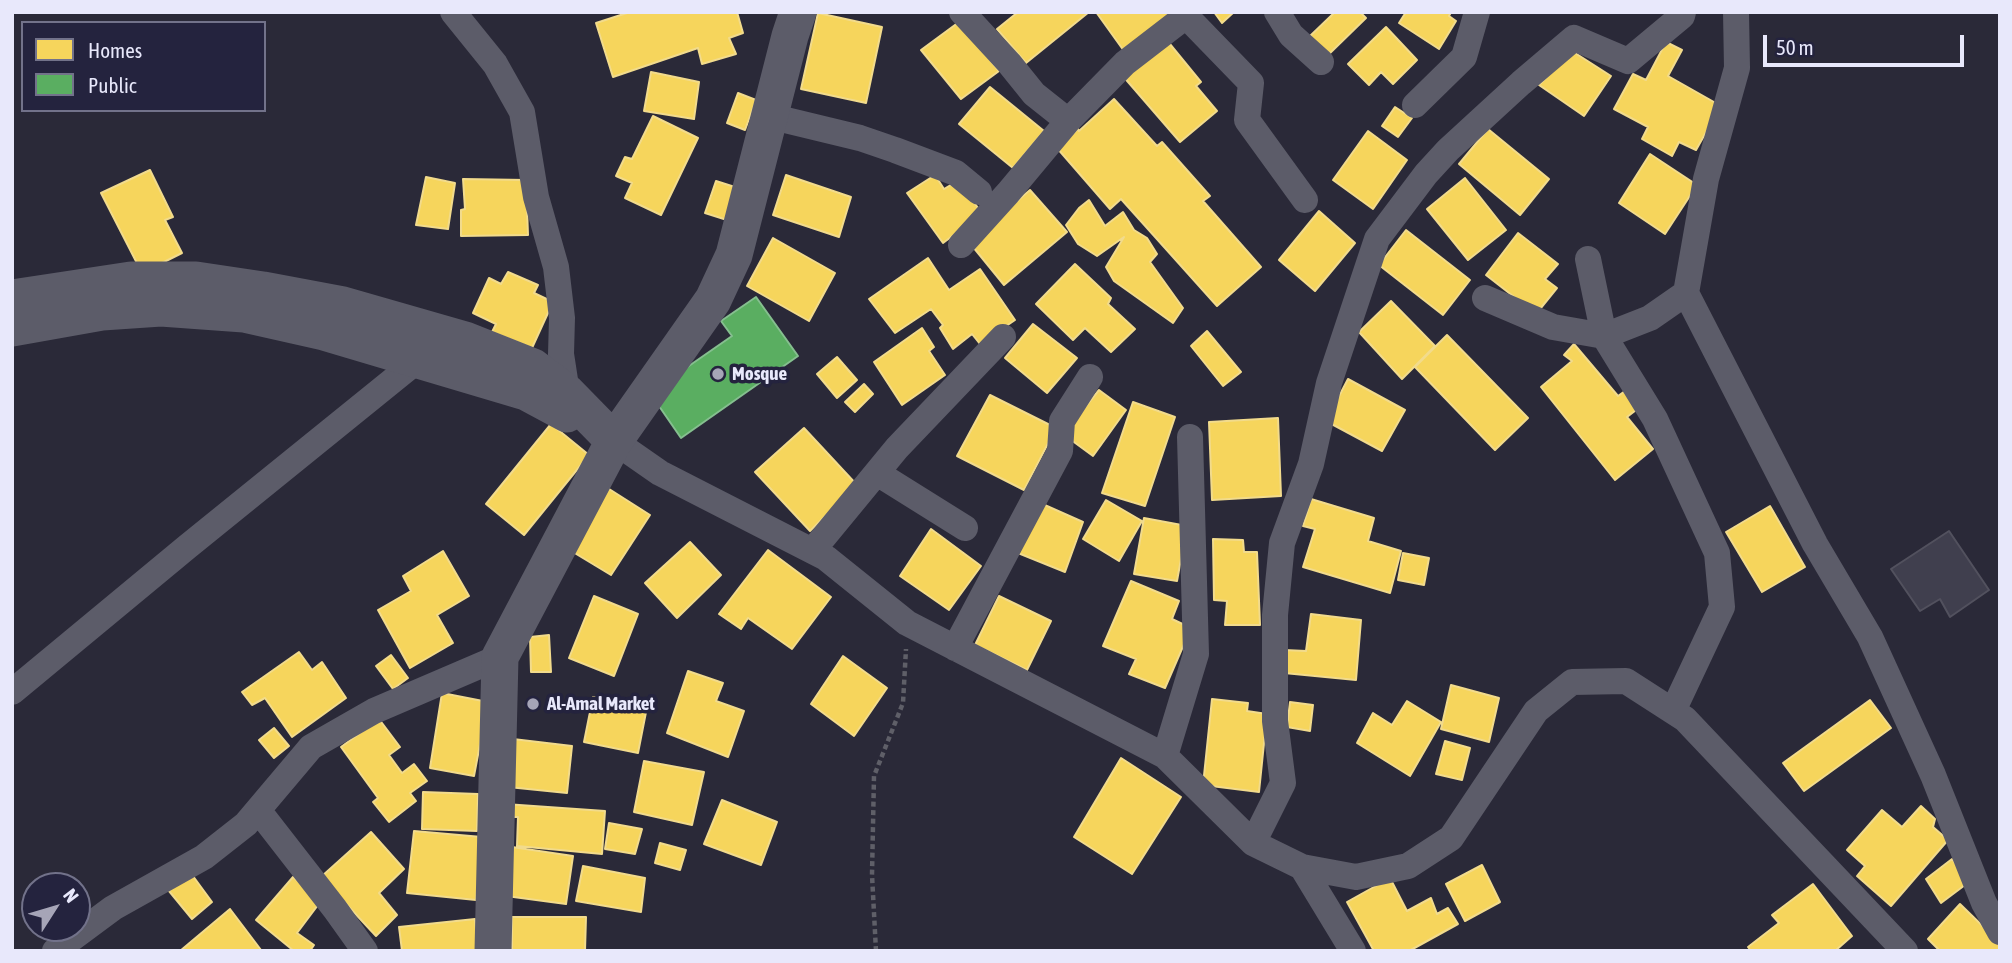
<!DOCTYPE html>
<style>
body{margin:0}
#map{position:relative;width:2012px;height:963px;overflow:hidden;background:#2a2938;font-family:"Asap Condensed",sans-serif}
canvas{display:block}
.frame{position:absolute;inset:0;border:14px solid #e8e8fb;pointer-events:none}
.legend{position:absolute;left:21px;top:21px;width:245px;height:91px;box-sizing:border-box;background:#24233e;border:2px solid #72728a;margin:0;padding:9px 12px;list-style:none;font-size:21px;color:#e8e8fb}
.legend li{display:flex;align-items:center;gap:14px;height:35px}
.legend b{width:35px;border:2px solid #72728a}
.north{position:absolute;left:21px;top:872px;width:70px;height:70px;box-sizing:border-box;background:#24233e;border:2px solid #72728a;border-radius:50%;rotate:53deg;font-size:19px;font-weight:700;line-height:28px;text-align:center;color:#e8e8fb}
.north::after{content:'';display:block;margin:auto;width:24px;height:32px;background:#a6a5b7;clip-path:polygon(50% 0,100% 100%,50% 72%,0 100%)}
.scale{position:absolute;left:1763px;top:35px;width:201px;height:32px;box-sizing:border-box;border:4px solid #e8e8fb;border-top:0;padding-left:9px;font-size:21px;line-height:24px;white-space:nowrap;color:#e8e8fb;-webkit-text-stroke:5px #24233e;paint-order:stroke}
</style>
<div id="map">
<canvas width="2012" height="963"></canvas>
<div class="frame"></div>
<ul class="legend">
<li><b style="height:19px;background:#f6d55c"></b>Homes</li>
<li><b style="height:19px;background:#5aae61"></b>Public</li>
</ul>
<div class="north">N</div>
<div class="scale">50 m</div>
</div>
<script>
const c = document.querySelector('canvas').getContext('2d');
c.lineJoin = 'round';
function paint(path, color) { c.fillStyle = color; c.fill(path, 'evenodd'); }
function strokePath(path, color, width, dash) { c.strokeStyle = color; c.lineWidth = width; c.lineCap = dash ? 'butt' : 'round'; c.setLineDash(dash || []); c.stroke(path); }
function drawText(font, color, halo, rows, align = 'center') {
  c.font = font + ' "Asap Condensed",sans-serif'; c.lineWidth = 7; c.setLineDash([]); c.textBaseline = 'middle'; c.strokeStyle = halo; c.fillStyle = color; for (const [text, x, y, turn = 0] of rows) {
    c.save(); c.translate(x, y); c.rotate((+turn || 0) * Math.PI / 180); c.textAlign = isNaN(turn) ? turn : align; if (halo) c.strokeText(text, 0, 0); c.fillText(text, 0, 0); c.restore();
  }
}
const homes = new Path2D(`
 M630 12H737L743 33 729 38 736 54 702 64 698 48 613 77 596 23Z
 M1018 12H1089L1026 63 997 29Z
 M1096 12H1178L1124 51Z
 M1214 12H1234L1222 23Z
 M1335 12H1360L1366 18 1327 56 1309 37Z
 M1406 12H1451L1449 16 1456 21 1439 49 1399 23Z
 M818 13 882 27 866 103 801 89Z
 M959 22 999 71 961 99 921 50Z
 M1386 27 1417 60 1393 84 1381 72 1369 85 1348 64Z
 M1165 38 1201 82 1196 86 1217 111 1180 142 1122 75Z
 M1666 42 1682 50 1668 76 1721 106 1696 150 1679 142 1672 156 1642 139 1648 127 1614 109 1633 74 1646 80Z
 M1572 51 1611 76 1584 116 1539 85Z
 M651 72 699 82 694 119 644 111Z
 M990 87 1044 131 1013 168 959 124Z
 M738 93 756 100 745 130 727 123Z
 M1114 99 1157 146 1162 142 1210 196 1203 201 1261 267 1217 306 1121 199 1110 209 1057 148 1078 129 1079 131Z
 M1395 107 1412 118 1398 137 1382 126Z
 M653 116 698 138 661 215 625 198 632 183 616 176 625 157 632 159Z
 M1488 129 1549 179 1520 215 1459 164Z
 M1368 131 1407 160 1373 209 1333 180Z
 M1650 154 1697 185 1665 234 1619 203Z
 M150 170 173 217 165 220 182 253 142 273 101 193Z
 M786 175 851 197 839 237 773 215Z
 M935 175 944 189 959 180 982 214 943 243 907 193Z
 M426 177 455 183 448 229 416 225Z
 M1465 178 1506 230 1468 260 1427 209Z
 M463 179 526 180 528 235 461 236V210L465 209Z
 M716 181 738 188 727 220 705 213Z
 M1030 190 1067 232 1004 285 969 242Z
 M1089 200 1105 226 1123 212 1134 230 1147 238 1157 254 1150 262 1183 308 1173 323 1114 281 1106 267 1124 237 1097 256 1078 244 1066 225 1079 208Z
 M1319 211 1355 243 1315 291 1279 260Z
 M1406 230 1470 280 1443 315 1379 265Z
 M1518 233 1558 264 1545 279 1557 288 1536 314 1486 275Z
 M773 238 835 273 809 321 747 286Z
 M928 258 949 290 980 269 1015 320 980 344 972 334 953 349 940 328 943 325 931 309 895 333 869 299Z
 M1075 264 1111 298 1108 304 1135 329 1111 352 1085 328 1073 340 1036 304Z
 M508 272 538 285 534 293 553 302 532 348 492 332 496 324 473 313 489 278 501 284Z
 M1391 301 1435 346 1402 379 1359 332Z
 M1033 324 1077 358 1047 393 1005 358Z
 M922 328 934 347 929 351 945 375 902 405 874 362Z
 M1207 331 1241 372 1223 386 1191 346Z
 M1447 335 1528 418 1495 450 1415 367Z
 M1574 344 1618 396 1625 391 1640 407 1627 417 1653 449 1615 480 1541 387 1572 361 1564 355Z
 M837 357 857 380 837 398 817 374Z
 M1348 379 1405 410 1382 451 1326 421Z
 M864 384 873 394 855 412 845 402Z
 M1099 390 1126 410 1093 456 1063 434Z
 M990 395 1056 428 1024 490 957 456Z
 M1133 402 1175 417 1145 506 1102 493Z
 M1278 418 1281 496 1212 500 1209 422Z
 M551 424 589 455 524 535 486 504Z
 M804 428 857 485 810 531 755 472Z
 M606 487 650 515 611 575 568 549Z
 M1311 499 1374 518 1368 541 1401 551 1390 593 1303 567 1315 529 1303 526Z
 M1106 500 1142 521 1119 561 1083 539Z
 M1038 502 1083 522 1065 572 1018 553Z
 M1770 506 1805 567 1762 592 1726 532Z
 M1144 518 1187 526 1177 581 1134 574Z
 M931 529 981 566 949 610 900 576Z
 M1213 539 1243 540 1244 552H1257L1260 625H1225L1227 601 1214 600Z
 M690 542 721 575 677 618 645 583Z
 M768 550 831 597 792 649 748 618 741 629 719 614Z
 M443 551 469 596 437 615 453 643 410 668 378 610 411 591 403 576Z
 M1403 553 1429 558 1424 585 1398 580Z
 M1131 581 1179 601 1172 619 1191 628 1165 688 1129 674 1136 659 1103 646Z
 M594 596 638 614 614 676 569 658Z
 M999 596 1051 621 1027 670 975 645Z
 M1311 614 1361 620 1356 680 1284 673V650L1306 651Z
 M549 635 551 672H531L530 637Z
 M299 652 312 670 322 662 346 698 292 737 265 698 252 705 242 692Z
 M391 655 408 678 393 689 376 666Z
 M843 656 887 688 854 736 811 704Z
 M688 671 723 683 716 701 744 711 728 757 667 733Z
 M1451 685 1499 698 1489 742 1441 729Z
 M442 693 488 702 474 776 430 768Z
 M593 697 647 707 638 753 584 742Z
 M1212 699 1248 703 1247 711 1267 714 1259 792 1203 785Z
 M1870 700 1891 728 1804 791 1783 763Z
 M1407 701 1441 722 1410 776 1357 743 1373 713 1392 725Z
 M1290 702 1313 705 1310 731 1287 727Z
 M379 719 400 747 389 755 402 773 414 764 427 781 410 793 416 801 389 822 373 802 378 798 341 747Z
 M274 728 289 746 274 758 259 740Z
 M513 739 572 746 567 793 508 787Z
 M1445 741 1470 748 1462 780 1436 774Z
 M1121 758 1181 797 1132 874 1074 837Z
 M644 761 704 772 692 825 634 812Z
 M423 792 478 794 477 831 422 829Z
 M722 800 777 822 761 865 704 844Z
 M505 804 605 811 602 854 517 846 518 817H505Z
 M1921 806 1935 819 1933 827 1948 840 1891 906 1857 876 1865 866 1847 850 1882 810 1902 827Z
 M609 823 642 829 635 854 605 849Z
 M414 831 482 837 476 900 407 893Z
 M371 832 404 869 379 893 397 915 376 936 321 877Z
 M660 843 686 850 680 870 655 863Z
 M512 847 573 856 566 904 506 896Z
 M1952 859 1969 882 1941 903 1926 879Z
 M1482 865 1500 902 1465 921 1446 884Z
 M583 866 645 878 641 912 576 901Z
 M190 872 212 902 192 919 169 891Z
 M293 877 321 901 297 933 314 945 310 951H294L256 920Z
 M1390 878 1407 911 1431 898 1437 914 1448 908 1458 924 1409 951H1374L1347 902Z
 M1813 884 1852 936 1835 951H1751L1748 947 1779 923 1772 915Z
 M1960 904 2000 943V951H1940L1928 939Z
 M230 909 261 950 180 951Z
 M512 917H586L585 951H512Z
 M475 919 478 951H402L399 927Z`);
const public = new Path2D(`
 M756 297 798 356 681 438 650 393 732 336 721 321Z`);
const building = new Path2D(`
 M1949 531 1989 590 1950 617 1940 599 1920 611 1891 569Z`);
const path = new Path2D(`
 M876 951 872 875 874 776 903 703 906 649`);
const street = new Path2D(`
 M453 12 495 64 522 112 536 197 556 267 562 318 561 354 567 393
 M962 12 1009 63 1034 94 1068 121 1125 63 1186 16 1251 83 1247 120 1305 200
 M1277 12 1291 35 1321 62
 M1736 12 1737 68 1706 179 1686 293 1815 544 1870 637 1933 775 1984 903 2000 932
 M1415 105 1464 57 1477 12
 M769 116 860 138 895 150 956 173 979 192
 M961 245 1008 193 1068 121
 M1588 259 1604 336 1655 419 1717 553 1722 607 1673 711
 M1485 298 1553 327 1604 336 1650 318 1686 293
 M614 441 660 473 826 558 907 623 1165 756 1253 843 1302 867 1356 877 1408 866 1451 838 1536 711 1572 682 1626 681 1685 719 1905 951
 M877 473 965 528
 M813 550 897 448 1003 337
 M955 648 1060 451 1062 421 1090 377
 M12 692 187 547 418 360 422 348
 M1165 756 1196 654 1190 437
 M258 810 335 909 365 951
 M1253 843 1283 783 1275 721V615L1282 543 1311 464 1329 383 1377 239 1426 174 1448 150 1521 83 1574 38 1628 61 1682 16 1683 12
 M1302 867 1353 951
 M55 951 113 908 204 857 246 824 311 747 374 711 500 657`);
const secondary = new Path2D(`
 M12 298 131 280H196L263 290 343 305 465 340 533 367 567 393 614 441
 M12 328 102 312 161 308 244 314 324 332 526 392 567 414
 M493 951 500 657 614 441 713 300 734 255 790 36 798 12`);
const markers = [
 [718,374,7,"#a6a5b7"],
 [533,704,7,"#a6a5b7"]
];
const poiNames = [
 ["Mosque",732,374],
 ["Al-Amal Market",547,704]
];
paint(homes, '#f6d55c');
strokePath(homes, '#f2db8c', 2);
paint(public, '#5aae61');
strokePath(public, '#85bf8f', 2);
paint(building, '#403f4e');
strokePath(building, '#52515e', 2);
strokePath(path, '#5f5f68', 4.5, [5, 3.5]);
strokePath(street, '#5c5c69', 26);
strokePath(secondary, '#5c5c69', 37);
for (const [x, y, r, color] of markers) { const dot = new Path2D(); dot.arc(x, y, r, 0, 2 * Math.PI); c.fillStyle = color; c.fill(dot); strokePath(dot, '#24233e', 2.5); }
drawText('bold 19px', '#e8e8fb', '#24233e', poiNames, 'left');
</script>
